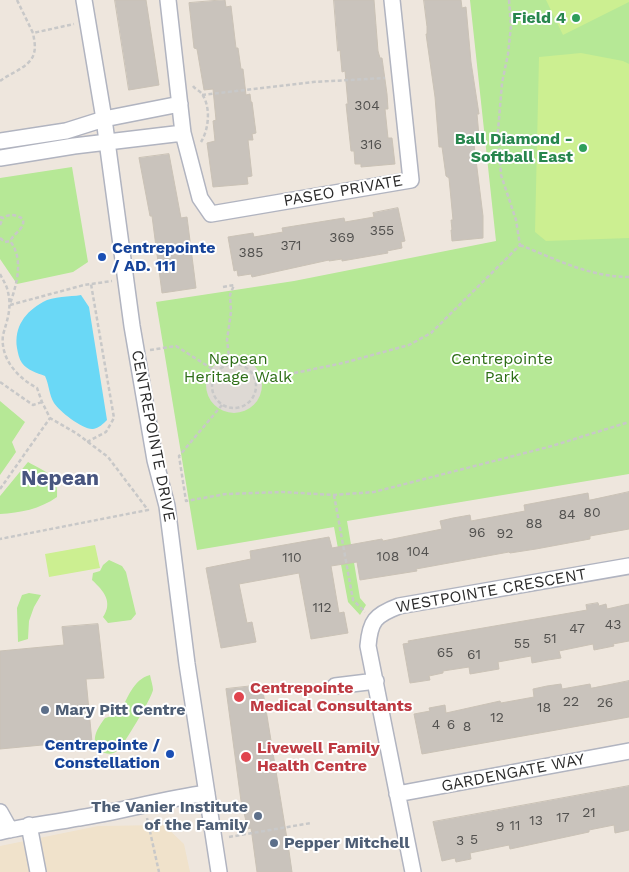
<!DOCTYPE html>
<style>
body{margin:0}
canvas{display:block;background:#eee6dd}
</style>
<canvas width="629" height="872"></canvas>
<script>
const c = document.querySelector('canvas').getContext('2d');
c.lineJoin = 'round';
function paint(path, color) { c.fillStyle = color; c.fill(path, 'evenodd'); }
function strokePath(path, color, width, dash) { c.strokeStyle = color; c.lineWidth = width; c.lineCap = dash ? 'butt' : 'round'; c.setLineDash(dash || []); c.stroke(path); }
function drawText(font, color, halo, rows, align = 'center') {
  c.font = font + ' "Work Sans",sans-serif'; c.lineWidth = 4; c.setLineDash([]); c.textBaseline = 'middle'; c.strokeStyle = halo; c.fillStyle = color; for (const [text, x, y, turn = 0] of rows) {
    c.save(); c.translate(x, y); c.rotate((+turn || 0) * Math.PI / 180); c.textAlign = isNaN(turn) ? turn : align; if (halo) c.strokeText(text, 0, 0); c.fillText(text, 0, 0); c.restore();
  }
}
const education = new Path2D(`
 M164 825 184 844 190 872H0V846L98 826Z`);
const green = new Path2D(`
 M470 0H629V474L347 521 360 598 366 605 360 615 348 602 334 527 197 550 156 302 294 281 496 241Z
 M72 167 88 262 73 272 17 284 0 259V178Z
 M0 401 25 422 12 442 16 452 0 475Z
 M28 462C44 471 59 475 57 497 40 509 20 513 0 514V496Z
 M109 560 122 566 126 572 136 614 131 620 108 623 103 617C113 602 104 591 92 580L93 573 100 571 103 565Z
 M29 593 41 595 34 607 29 621 28 639 18 642 17 608 22 595Z
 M150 675C151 680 153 686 153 690 152 697 123 747 117 751 111 756 105 753 98 751 91 738 97 729 105 718L119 714C127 700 133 679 150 675Z`);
const pitch = new Path2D(`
 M546 0H629V2L563 35Z
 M581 53 623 61 629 64V238L546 241 535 232 539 57Z
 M95 545 100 568 49 577 45 554Z`);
const plaza = new Path2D(`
 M206 385a28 28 0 1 1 56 0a28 28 0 1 1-56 0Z`);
const water = new Path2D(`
 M81 295 89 307 107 420C103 424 99 428 93 429 83 430 59 411 54 403 49 395 49 384 45 376 37 373 27 370 22 363 19 359 18 353 17 348 14 327 25 312 43 302 53 296 70 297 81 295Z`);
const building = new Path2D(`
 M115 0H146L159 85 129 90Z
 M225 0 226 7 231 6 236 48H238L241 69H243L246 95 250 94 251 102H252L256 133 252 134 253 140H248L252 176 247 177 248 184 213 187 207 143 215 141 213 121 216 120 213 89 204 90 197 49 194 48 189 3Z
 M334 0H374L378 51 380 58H382L387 94 388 109H385L388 138H392L395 164 361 167V164H355L354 151H351L346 104H348L345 71 342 72 340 50 338 51Z
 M424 0H461L462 8 466 7 471 62 479 114H477L479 136H473L483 216V238L452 241 451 230H452L451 220H453L449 178 446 176 442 147H439L435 97 426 34H427V27Z
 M169 154 181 218 187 217 196 288 162 293 152 216H150L139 158Z
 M398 208 405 241 401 242 402 248 387 251 388 253 342 261V259L329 261V260L252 277 251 274 238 276 237 270 234 271 228 237 253 233 254 237 283 232 282 228 344 218 345 222 374 217 373 213Z
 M629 492V529L590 536V539L536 549 510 553 509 552 416 569 417 571 360 580 357 562 331 566 339 613 344 612 348 633 311 639 299 573 239 584 247 623 252 622 256 642 221 648 206 568 251 559 250 551 329 537 332 548 382 539 383 541 442 529 440 521 453 518 470 515 471 521 525 511 524 505 588 493 589 500Z
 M598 603 599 606 606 604 607 609 629 604V641L613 644 614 646 594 650 593 644 559 651 561 658 548 660 532 663 531 656 498 662 499 669 470 674 469 667 443 671V673L429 676 430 680 410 683 403 644 409 643 408 641 587 610 586 605Z
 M98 624 104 678 86 679 92 742 75 744 74 742 0 749V651L64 645 62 627Z
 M629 681V717L422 754 414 714 430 711 429 708 445 705 446 713 500 701 501 703 534 697 533 689 547 686 561 684 562 689 590 684 591 688Z
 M262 685 289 851 292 872H257L251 828 248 829 241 801 226 689Z
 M629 786V830L615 833 614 825 589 830V832L538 843 510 849 509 845 470 853 471 859 456 862 455 858 442 861 433 822Z`);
const path = new Path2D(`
 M17 0 33 33 74 24
 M0 81C10 73 31 67 34 53 36 47 34 39 33 33
 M193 86C195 89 200 91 202 94 211 107 209 129 201 142
 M202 95 313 82 385 78
 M0 217 3 218C10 213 16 215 23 219 25 229 15 232 10 241
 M0 225 3 218
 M0 238 5 242 10 241C24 259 17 283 10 304
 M520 245C555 259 590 277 629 277
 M0 274C3 280 7 286 8 292 12 309 7 320 3 335 0 359 18 378 37 388L42 402 50 418 76 433 108 457 148 510 0 539
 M223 287 234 285 230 295 231 312 227 340 230 365
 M10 305 84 285 112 281
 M150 350 176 346 217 372
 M212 386a22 22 0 1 1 44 0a22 22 0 1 1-44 0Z
 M256 381 343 363 409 345 431 333 520 245 516 220 501 175 498 131 502 83 508 54 511 26 509 0
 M0 382 33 405 42 402
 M222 405 179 456 186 501 226 494 283 492 334 495 374 492 552 446 629 422
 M87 442 106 432 114 418 91 284
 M0 489 50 418
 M334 495 353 600 365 612
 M147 818 159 872
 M229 837 311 823`);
const minor = new Path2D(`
 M84 0 104 119 132 326 155 460 167 506 187 664 219 872
 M168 0 183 133 200 198 211 214 411 180 392 0
 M0 141 66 131 104 119 180 104
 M0 158 74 146 183 133
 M335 686 376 681
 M397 794 629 751
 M0 812 10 830
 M29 825 38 872
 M0 832C26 826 53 823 79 818 122 811 164 799 207 793
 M413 872 368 646C370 621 375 615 399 606L629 566`);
const markers = [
 [576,18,5,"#2e9e5b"],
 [583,148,5,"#2e9e5b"],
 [102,257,5,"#1a4fb4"],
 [239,697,6,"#e0444e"],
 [45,710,5,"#5c6f8a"],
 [170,754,5,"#1a4fb4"],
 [246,757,6,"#e0444e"],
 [258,816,5,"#5c6f8a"],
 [274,843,5,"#5c6f8a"]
];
const numberNames = [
 ["304",367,106],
 ["316",371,145],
 ["355",382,231],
 ["369",342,238],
 ["371",291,246],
 ["385",251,253],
 ["80",592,513],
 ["84",567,515],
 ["88",534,524],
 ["96",477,533],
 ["92",505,534],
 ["104",418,552],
 ["108",388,557],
 ["110",292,558],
 ["112",322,608],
 ["43",613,625],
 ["47",577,629],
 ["51",550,639],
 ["55",522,644],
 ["65",445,653],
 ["61",474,655],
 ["22",571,702],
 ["26",605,703],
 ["18",544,708],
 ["12",497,718],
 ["4",436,725],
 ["6",451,725],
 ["8",467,727],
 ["21",589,813],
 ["17",563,818],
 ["13",536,821],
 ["11",515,826],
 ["9",500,827],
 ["5",474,840],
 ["3",460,841]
];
const leisureNames = [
 ["Field 4",566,18],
 ["Ball Diamond -",573,139],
 ["Softball East",573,157]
];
const streetNames = [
 ["PASEO PRIVATE",343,191,-10],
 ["CENTREPOINTE DRIVE",153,436,79],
 ["WESTPOINTE CRESCENT",491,591,-10],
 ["GARDENGATE WAY",513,773,-11]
];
const transitNames = [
 ["Centrepointe",112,248],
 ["/ AD. 111",112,266],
 ["Centrepointe /",160,745,"right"],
 ["Constellation",160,763,"right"]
];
const parkNames = [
 ["Nepean",238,359],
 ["Heritage Walk",238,377],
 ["Centrepointe",502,359],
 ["Park",502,377]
];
const healthNames = [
 ["Centrepointe",250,688],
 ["Medical Consultants",250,706],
 ["Livewell Family",257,748],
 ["Health Centre",257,766]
];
const serviceNames = [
 ["Mary Pitt Centre",55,710],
 ["The Vanier Institute",248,807,"right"],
 ["of the Family",248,825,"right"],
 ["Pepper Mitchell",284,843]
];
const districtNames = [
 ["Nepean",60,479]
];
paint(education, '#f0e2cb');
paint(green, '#b6e896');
paint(pitch, '#ccef91');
paint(plaza, '#ded9d4');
paint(water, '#6ad8f6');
paint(building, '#c9c3bc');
strokePath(building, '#cac2b6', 1);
strokePath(minor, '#b1b4c0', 18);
strokePath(path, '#c8c8c8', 2.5, [4, 2.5]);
strokePath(minor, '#fff', 15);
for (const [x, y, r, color] of markers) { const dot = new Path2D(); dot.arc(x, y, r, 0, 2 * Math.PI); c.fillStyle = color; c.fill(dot); strokePath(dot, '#fff', 2); }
drawText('14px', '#52514f', null, numberNames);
drawText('bold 16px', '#27864d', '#fff', leisureNames, 'right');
drawText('16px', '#2b2b2b', '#fff', streetNames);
drawText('bold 16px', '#164399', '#fff', transitNames, 'left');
drawText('16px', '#2d6e16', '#fff', parkNames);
drawText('bold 16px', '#be3a42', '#fff', healthNames, 'left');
drawText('bold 16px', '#4e5e75', '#fff', serviceNames, 'left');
drawText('bold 21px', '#48557f', '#fff', districtNames);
</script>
